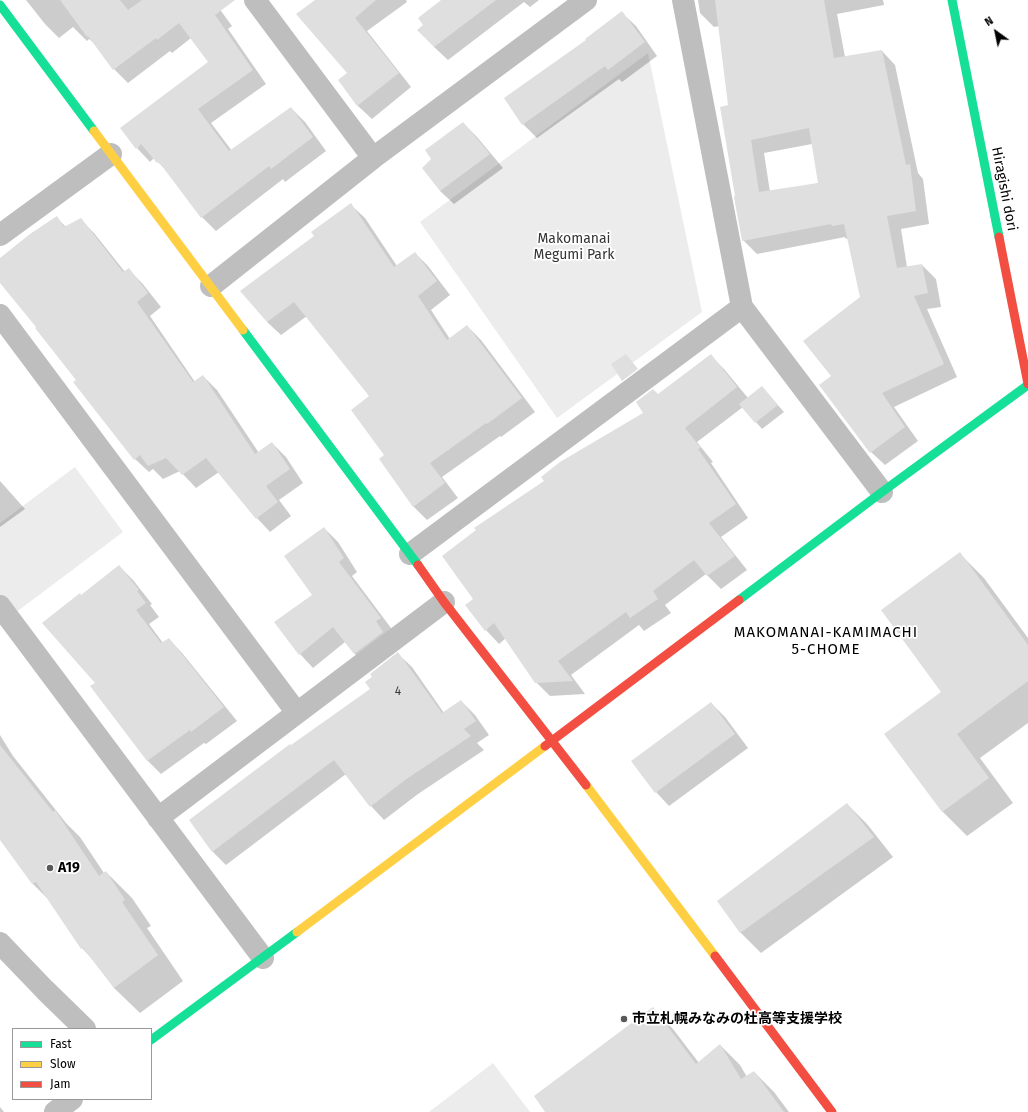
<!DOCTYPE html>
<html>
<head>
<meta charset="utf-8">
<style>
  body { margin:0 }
  #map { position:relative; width:1028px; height:1112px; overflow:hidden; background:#fff; font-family:"Fira Sans",sans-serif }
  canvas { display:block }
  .legend { position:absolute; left:12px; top:1028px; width:140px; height:72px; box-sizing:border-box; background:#fff; border:1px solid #999; margin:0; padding:5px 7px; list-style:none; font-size:12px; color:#000 }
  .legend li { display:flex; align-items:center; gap:8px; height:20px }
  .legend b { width:20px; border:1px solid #999 }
  .north { position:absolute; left:976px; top:12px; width:40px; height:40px; -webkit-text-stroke:3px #fff; paint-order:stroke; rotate:327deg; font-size:11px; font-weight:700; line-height:16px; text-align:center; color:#000 }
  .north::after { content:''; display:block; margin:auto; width:14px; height:18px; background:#000; clip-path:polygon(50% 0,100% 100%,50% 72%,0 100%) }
</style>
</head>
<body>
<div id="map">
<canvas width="1028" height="1112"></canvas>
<ul class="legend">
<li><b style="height:5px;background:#16e098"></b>Fast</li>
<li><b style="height:5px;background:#ffcf43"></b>Slow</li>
<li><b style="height:5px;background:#f24e42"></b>Jam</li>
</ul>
<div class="north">N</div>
</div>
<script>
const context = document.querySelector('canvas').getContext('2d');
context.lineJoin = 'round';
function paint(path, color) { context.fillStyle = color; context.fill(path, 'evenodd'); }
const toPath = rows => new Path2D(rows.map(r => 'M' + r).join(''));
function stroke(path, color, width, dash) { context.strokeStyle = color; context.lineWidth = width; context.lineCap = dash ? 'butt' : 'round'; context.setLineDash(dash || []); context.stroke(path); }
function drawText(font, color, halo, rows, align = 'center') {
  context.font = font + ' "Fira Sans","Noto Sans JP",sans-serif'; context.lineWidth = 3.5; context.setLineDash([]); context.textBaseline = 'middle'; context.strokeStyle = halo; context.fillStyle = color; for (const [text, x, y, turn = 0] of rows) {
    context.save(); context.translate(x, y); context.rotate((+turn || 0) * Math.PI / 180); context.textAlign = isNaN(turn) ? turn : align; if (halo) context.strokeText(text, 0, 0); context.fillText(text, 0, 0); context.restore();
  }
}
paint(toPath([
  [648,53,702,312,557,418,420,222],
  [75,467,123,532,11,616,0,601,0,523],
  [493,1063,530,1112,429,1112]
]), '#ececec');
paint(toPath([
  [26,0,213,0,232,26,228,29,266,84,211,123,232,151,291,108,305,122,326,151,285,182,283,179,216,231,202,217,171,175,154,158,150,162,137,148,210,62,191,38,172,53,170,51,128,83,114,69,96,45,89,39,87,41,73,27,59,38,45,24],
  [316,0,406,0,407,2,367,31,411,87,372,119,358,106,339,80,348,73],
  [443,0,539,0,530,7,524,2,448,60,434,47,424,25],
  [698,0,883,0,884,5,837,14,845,57,882,51,895,65,918,173,923,179,929,224,901,229,907,267,922,265,936,279,941,307,927,309,957,377,894,407,918,441,885,465,871,452,833,376,861,298,848,238,846,239,845,237,757,254,743,240,736,197,729,106,720,26,714,27,700,13],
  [812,144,820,183,770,192,764,153],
  [622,13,636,26,657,56,622,82,619,79,537,138,523,124,505,98,587,40],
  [463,123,477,137,503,168,454,204,440,191,433,160],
  [351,205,365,218,397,266,415,253,428,266,450,295,431,310,450,339,467,326,481,340,535,412,501,437,500,436,442,477,458,498,427,520,414,507,380,459,385,456,370,396,307,316,281,335,267,322,315,236],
  [56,217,66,227,80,219,94,233,125,272,129,270,142,283,161,307,150,316,195,382,203,376,217,390,259,453,272,443,286,457,303,483,279,500,291,516,270,532,257,518,219,472,196,488,180,471,163,479,153,469,149,472,135,459,38,327,0,282,0,259],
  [711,356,724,369,748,398,768,394,784,412,762,429,743,407,697,442,713,462,711,463,748,518,721,537,747,570,721,589,706,574,665,605,671,613,644,631,639,625,571,675,585,694,550,696,536,682,506,638,499,644,486,630,474,599,644,413,659,395],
  [0,481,25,509,0,527],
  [324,528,338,542,357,572,352,576,394,632,368,667,355,654,345,642,313,668,300,654,313,595],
  [960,554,984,578,1028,638,1028,723,980,758,1013,803,967,836,943,812,886,734,942,692],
  [119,566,133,580,152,604,150,605,159,617,149,624,163,643,169,639,182,653,237,721,206,744,204,743,161,774,147,760,97,684,81,596],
  [398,654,412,667,444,713,461,701,475,715,489,735,477,743,484,750,418,794,384,820,371,806,346,774,226,865,213,852,190,820,371,689],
  [711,703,725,717,748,748,669,806,656,792],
  [0,735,13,756,66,823,80,837,104,873,106,872,132,898,151,926,147,928,183,981,140,1013,114,988,95,962,82,948,49,900,33,884,0,839],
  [847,804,867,824,893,857,761,953,741,933,718,901],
  [653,1009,673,1029,699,1063,720,1045,740,1065,747,1077,754,1072,774,1092,789,1112,547,1112],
  [0,1107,4,1112,0,1112]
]), '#0003');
paint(toPath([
  [60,0,120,0,128,10,142,0,235,0,215,15,253,70,198,109,229,151,291,107,313,137,271,169,269,166,201,218,159,162,157,163,141,144,136,149,120,128,208,62,179,23,157,40,156,38,113,70,88,36,87,37],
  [315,0,376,0,355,18,399,73,357,106,338,80,347,73,296,14],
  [441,0,496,0,434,47,417,30,423,25,418,18],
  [715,0,824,0,834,58,882,50,906,165,910,164,916,211,887,216,897,268,922,264,928,293,914,296,944,364,882,393,905,427,870,453,819,385,831,376,803,341,860,297,844,224,832,226,831,224,742,241,734,197,735,196,720,107,728,105],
  [809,128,818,183,759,192,751,140],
  [622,11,645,42,608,70,605,66,522,125,504,98,586,40,585,39],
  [463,122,490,154,440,191,422,168,431,159,425,150],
  [351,203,394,267,415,252,437,281,418,296,447,340,467,325,522,398,487,424,486,423,430,463,445,483,413,507,379,459,384,455,351,410,369,396,294,302,267,322,240,291,314,236,311,232],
  [57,216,64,227,81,218,123,272,129,268,148,293,137,302,193,382,203,375,255,454,272,442,290,469,266,486,278,502,256,519,206,458,182,475,166,458,148,466,140,455,134,460,73,382,76,380,35,328,36,327,0,283,0,258,30,234],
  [626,354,638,369,622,381,611,364],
  [711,354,737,387,685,428,701,448,698,449,736,504,709,523,735,556,707,576,694,560,653,591,658,599,630,618,626,612,558,661,573,681,535,683,494,623,485,631,465,605,473,599,442,556,476,530,474,528,544,481,541,477,560,462,643,413,636,402,653,389,658,394],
  [762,386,778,405,755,423,739,404],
  [324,527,344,558,339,562,381,618,376,621,383,632,354,654,333,627,299,655,274,622,312,595,284,556],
  [960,552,1028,645,1028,681,957,734,989,778,942,812,884,734,941,692,881,610],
  [119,565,139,590,137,591,146,603,136,610,161,643,169,638,224,707,191,732,190,730,147,761,90,686,95,683,42,623,80,593,81,595],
  [398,652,442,713,461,700,476,721,464,729,471,736,405,780,370,807,334,760,212,852,189,820,290,744,291,745,370,689,365,682,372,677,370,674],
  [711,702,735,734,655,793,631,761],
  [0,745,53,812,55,810,99,876,106,871,125,900,122,902,158,955,114,988,83,948,81,949,36,882,32,884,0,840],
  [847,803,874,837,740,933,717,901],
  [653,1007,696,1064,720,1044,741,1079,754,1071,784,1112,545,1112,534,1096]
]), '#dfdfdf');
stroke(toPath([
  [255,0,373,158],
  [683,0,742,307,882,492],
  [0,235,111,154],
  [211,286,373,158,586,0],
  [0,315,297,713],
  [410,554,742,307],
  [0,606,263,958],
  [158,818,444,602],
  [0,943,45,990,85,1029],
  [55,1112,72,1099]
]), '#bebebe', 22);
stroke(toPath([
  [952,0,999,237],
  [0,5,94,131],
  [243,330,418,565],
  [739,600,882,492,1028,385],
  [151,1040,297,932]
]), '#16e098', 9);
stroke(toPath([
  [94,131,243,330],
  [586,785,715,956],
  [297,932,545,746]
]), '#ffcf43', 9);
stroke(toPath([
  [999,237,1028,384],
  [418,565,444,602,586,785],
  [545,746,739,600],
  [715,956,832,1112]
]), '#f24e42', 9);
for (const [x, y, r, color] of [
  [50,868,4,"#595959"],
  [624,1019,4,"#595959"]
]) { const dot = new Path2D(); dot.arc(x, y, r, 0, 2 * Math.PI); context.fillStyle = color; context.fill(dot); stroke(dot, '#fff', 1.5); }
drawText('12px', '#383838', null, [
  ["4",398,692]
]);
drawText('14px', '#000', '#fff', [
  ["Hiragishi dori",1004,189,79]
]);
drawText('14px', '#333', '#fff', [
  ["Makomanai",574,239],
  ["Megumi Park",574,255]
]);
drawText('bold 14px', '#000', '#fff', [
  ["A19",58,868],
  ["市立札幌みなみの杜高等支援学校",632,1019]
], 'left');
context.letterSpacing = '1px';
drawText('15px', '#000', '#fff', [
  ["MAKOMANAI-KAMIMACHI",826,633],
  ["5-CHOME",826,650]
]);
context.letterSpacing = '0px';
</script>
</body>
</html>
